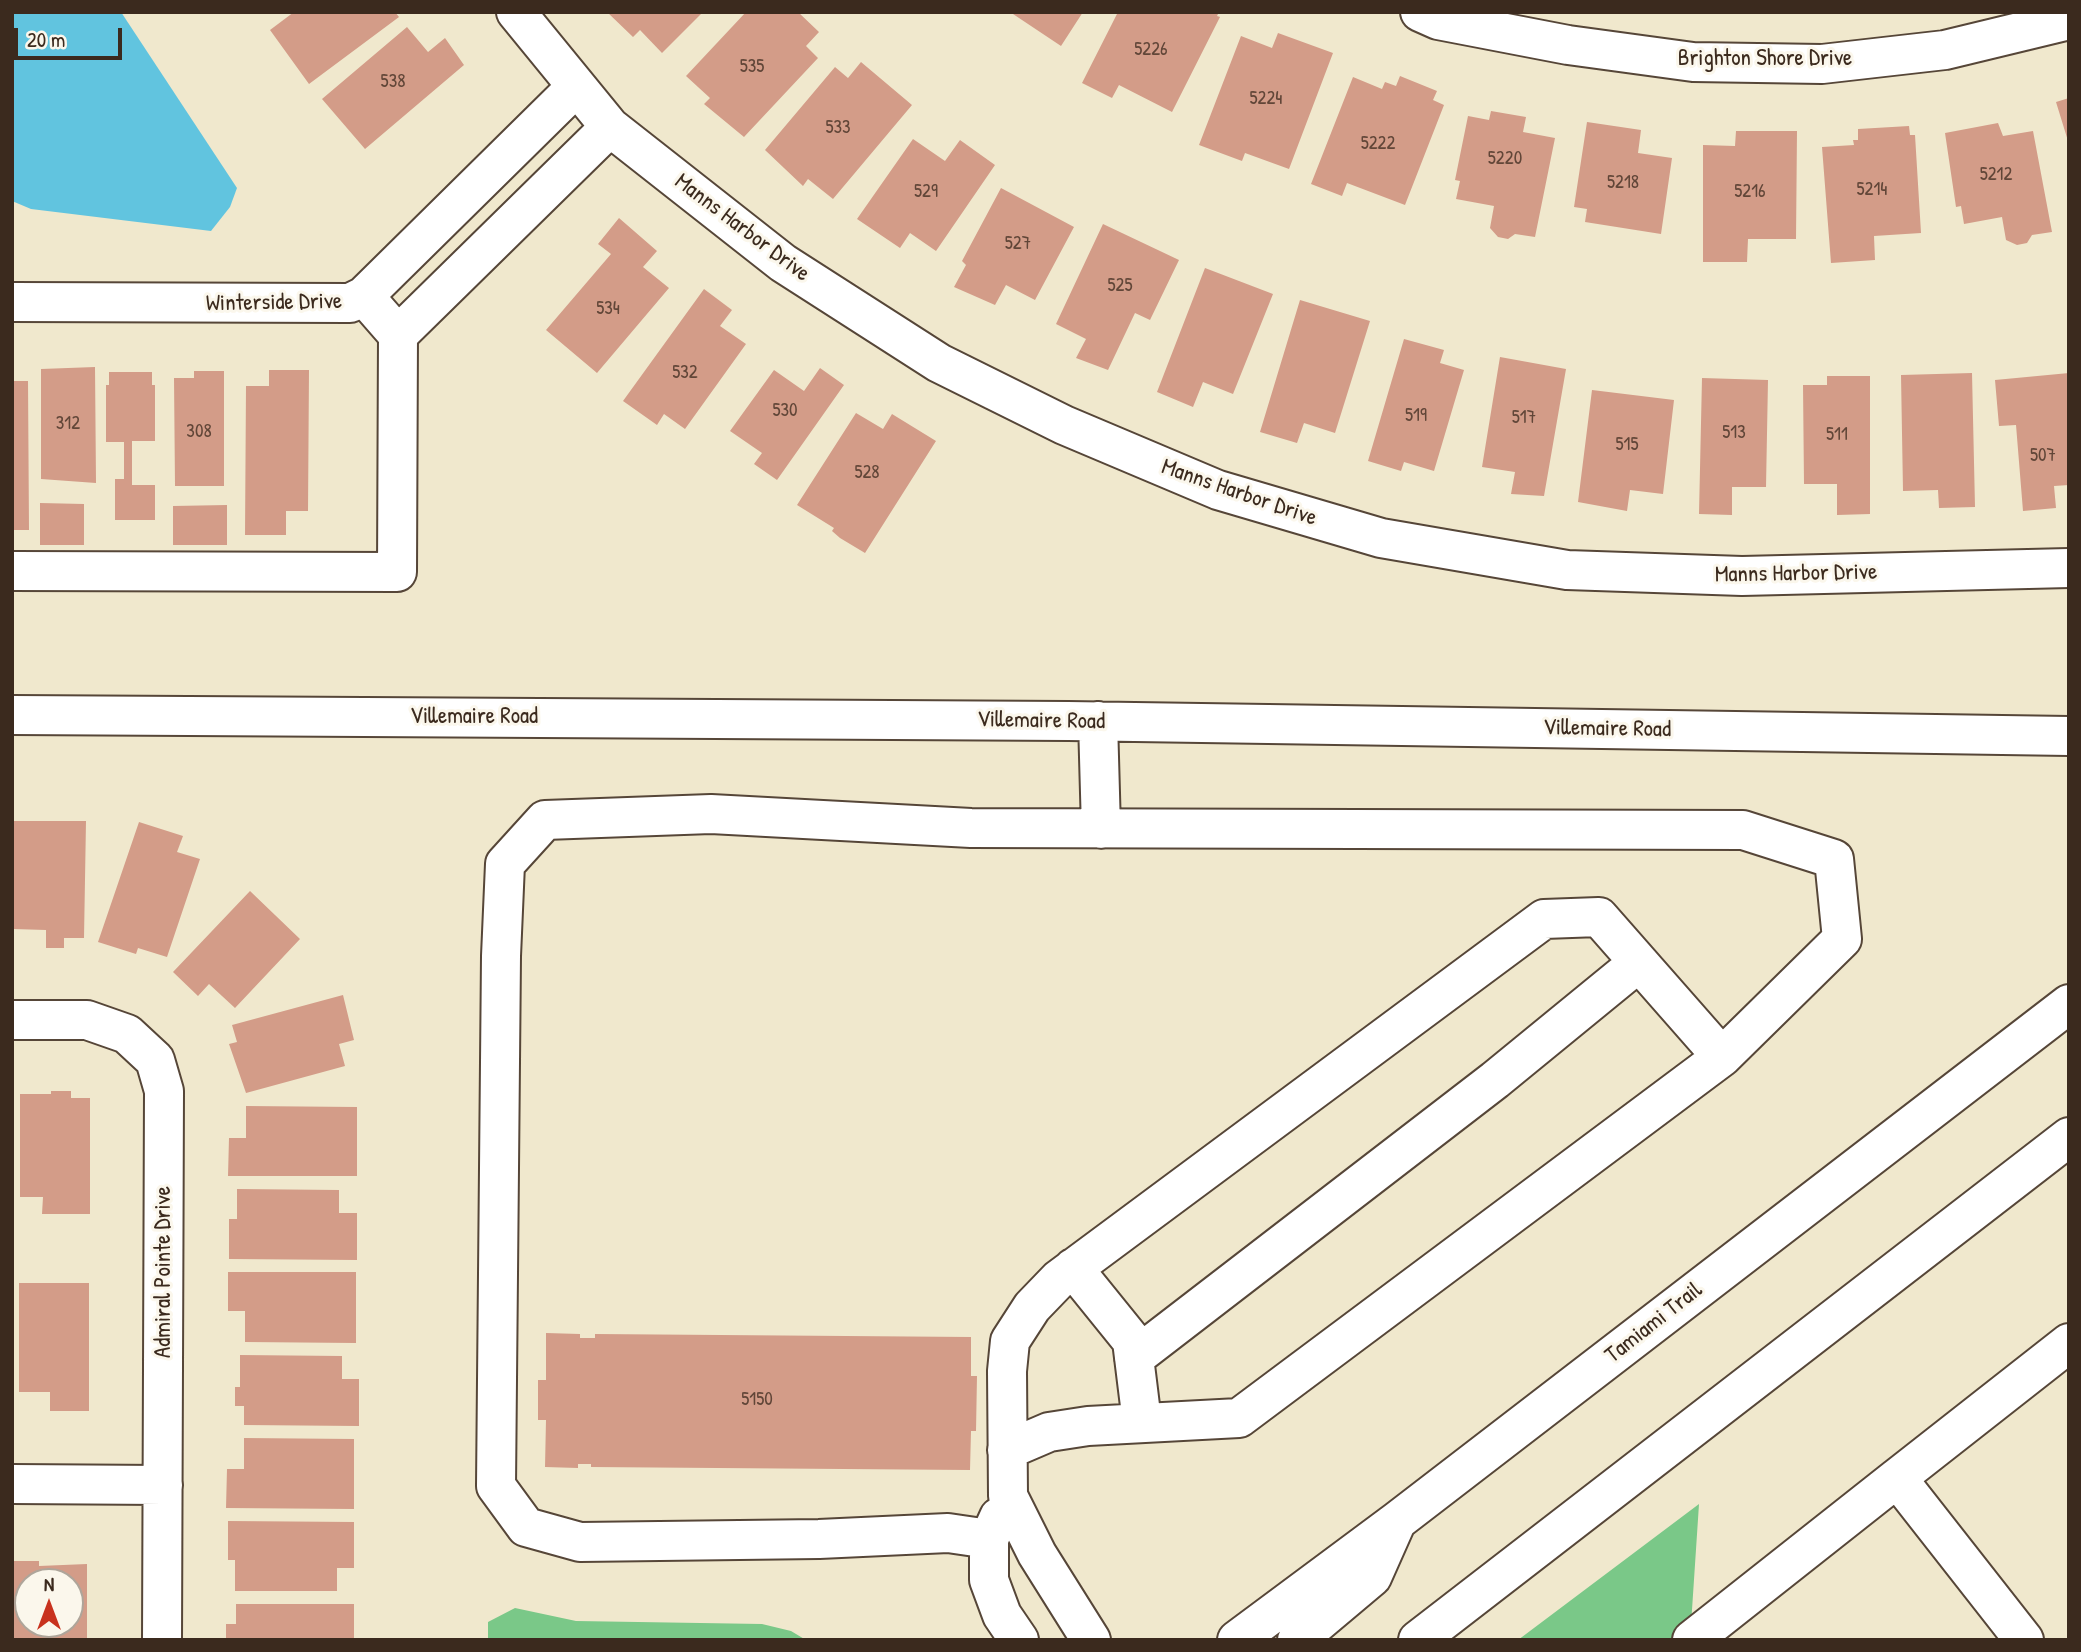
<!DOCTYPE html>
<html>
<head>
<meta charset="utf-8">
<style>
  body { margin:0 }
  #map { position:relative; width:2081px; height:1652px; overflow:hidden; background:#f0e8cd; font-family:"Patrick Hand",sans-serif }
  canvas { display:block }
  .frame { position:absolute; inset:0; border:14px solid #3b2a1e; pointer-events:none }
  .north { position:absolute; left:14px; top:1568px; width:70px; height:70px; box-sizing:border-box; background:#fbf7ec; border:2px solid #aea59a; border-radius:50%; rotate:0deg; font-size:19px; font-weight:700; line-height:28px; text-align:center; color:#3b2a1e }
  .north::after { content:''; display:block; margin:auto; width:24px; height:32px; background:#c8321e; clip-path:polygon(50% 0,100% 100%,50% 72%,0 100%) }
  .scale { position:absolute; left:14px; top:28px; width:108px; height:32px; box-sizing:border-box; border:4px solid #3b2a1e; border-top:0; padding-left:9px; font-size:21px; line-height:24px; white-space:nowrap; color:#3b2a1e; -webkit-text-stroke:5px #fbf7ec; paint-order:stroke }
</style>
</head>
<body>
<div id="map">
<canvas width="2081" height="1652"></canvas>
<div class="frame"></div>
<div class="north">N</div>
<div class="scale">20 m</div>
</div>
<script>
const context = document.querySelector('canvas').getContext('2d');
context.lineJoin = 'round';
function paint(path, color) { context.fillStyle = color; context.fill(path, 'evenodd'); }
const toPath = rows => new Path2D(rows.map(r => 'M' + r).join(''));
function stroke(path, color, width, dash) { context.strokeStyle = color; context.lineWidth = width; context.lineCap = dash ? 'butt' : 'round'; context.setLineDash(dash || []); context.stroke(path); }
function drawText(font, color, halo, rows, align = 'center') {
  context.font = font + ' "Patrick Hand",sans-serif'; context.lineWidth = 6; context.setLineDash([]); context.textBaseline = 'middle'; context.strokeStyle = halo; context.fillStyle = color; for (const [text, x, y, turn = 0] of rows) {
    context.save(); context.translate(x, y); context.rotate((+turn || 0) * Math.PI / 180); context.textAlign = isNaN(turn) ? turn : align; if (halo) context.strokeText(text, 0, 0); context.fillText(text, 0, 0); context.restore();
  }
}
paint(toPath([
  [1699,1504,1690,1640,1518,1640],
  [515,1608,576,1621,762,1624,791,1631,806,1640,488,1640,488,1622]
]), '#7ac888');
paint(toPath([
  [12,12,121,12,237,188,230,207,211,231,31,209,12,201]
]), '#61c4df');
paint(toPath([
  [294,12,395,12,399,17,309,84,270,30],
  [607,12,703,12,662,53,640,30,633,37],
  [746,12,798,12,819,32,806,46,818,58,744,137,704,104,710,98,686,76],
  [1010,12,1083,12,1061,46],
  [1118,12,1219,12,1217,16,1220,17,1172,112,1119,85,1112,98,1082,83],
  [407,27,428,52,445,38,464,65,365,149,322,99],
  [1278,33,1333,53,1289,169,1245,153,1242,161,1199,145,1241,36,1272,48],
  [861,62,912,105,833,199,808,179,803,186,765,150,835,67,848,78],
  [1400,76,1437,91,1433,100,1444,105,1405,205,1347,183,1342,196,1311,184,1353,77,1382,89,1385,82,1396,86],
  [2069,98,2069,141,2068,141,2056,102],
  [1491,111,1526,117,1523,132,1555,138,1535,237,1515,234,1508,239,1498,237,1490,228,1494,206,1456,199,1460,181,1455,180,1468,116,1489,120],
  [1587,122,1641,130,1638,153,1672,158,1661,234,1585,222,1587,209,1574,207],
  [1998,123,2003,136,2033,131,2052,232,2032,235,2027,243,2017,245,2006,240,2002,217,1964,224,1961,206,1956,207,1945,133],
  [1909,126,1910,135,1915,135,1921,233,1874,236,1875,260,1831,263,1822,147,1854,145,1853,140,1858,140,1858,129],
  [1736,131,1797,131,1796,239,1748,239,1747,262,1703,262,1703,145,1735,146],
  [913,139,945,161,960,140,995,165,936,251,910,233,900,248,857,219],
  [1001,188,1074,227,1035,300,1006,285,995,305,954,287,966,265,962,261],
  [619,218,657,251,643,267,669,288,597,373,546,330,611,254,598,244],
  [1103,224,1179,260,1150,320,1135,313,1108,370,1076,358,1086,339,1056,324],
  [1205,268,1273,294,1233,394,1203,382,1193,407,1157,392],
  [704,289,732,310,720,326,746,344,685,429,664,414,657,425,623,401],
  [1300,300,1370,321,1335,433,1304,423,1297,443,1260,432],
  [1404,339,1444,350,1440,363,1464,370,1434,471,1404,462,1401,471,1368,461],
  [1500,357,1566,369,1544,496,1511,494,1515,472,1482,467],
  [95,367,96,483,41,479,41,369],
  [820,368,844,385,777,480,754,464,762,453,730,431,774,370,804,391],
  [269,370,309,370,308,511,286,511,286,535,245,535,246,386,269,386],
  [194,371,224,371,224,486,175,486,174,378,194,378],
  [109,372,152,372,152,385,155,385,155,441,132,441,132,485,155,485,155,520,115,520,115,479,124,479,124,442,106,442,106,385,109,385],
  [1972,373,1975,507,1939,508,1938,490,1903,491,1901,375],
  [2069,373,2069,485,2054,486,2056,508,2023,511,2016,425,1999,426,1995,380],
  [1827,376,1870,376,1870,514,1837,515,1837,484,1804,484,1803,385,1827,385],
  [1702,378,1768,380,1766,487,1732,487,1732,515,1699,514],
  [12,381,28,381,29,530,12,530],
  [1592,390,1674,400,1663,494,1630,490,1627,511,1578,502],
  [856,413,883,429,892,414,936,441,865,553,840,538,832,531,834,528,797,505],
  [40,503,84,504,84,545,40,545],
  [227,505,227,545,173,545,173,506],
  [14,821,86,821,84,938,64,938,64,948,46,948,46,930,13,929],
  [139,822,183,836,177,852,200,859,167,957,138,948,136,954,98,942],
  [250,891,300,939,235,1008,209,984,198,996,173,972],
  [343,995,354,1040,339,1044,345,1066,246,1093,229,1044,237,1042,232,1025],
  [51,1091,71,1091,71,1098,90,1098,90,1214,42,1214,43,1197,20,1197,20,1094,51,1094],
  [246,1106,357,1107,357,1176,228,1176,229,1138,246,1138],
  [237,1189,339,1190,339,1213,357,1213,357,1260,229,1259,229,1219,237,1219],
  [228,1272,356,1272,356,1343,245,1342,245,1311,228,1311],
  [19,1283,89,1283,89,1411,50,1411,50,1392,19,1392],
  [546,1333,580,1334,580,1338,595,1338,595,1334,971,1337,971,1376,977,1376,976,1431,971,1431,970,1470,591,1467,591,1464,578,1464,578,1468,545,1467,546,1420,538,1420,538,1380,546,1380],
  [240,1355,342,1356,342,1379,359,1379,359,1426,244,1425,244,1406,235,1406,235,1387,240,1387],
  [244,1438,354,1439,354,1509,226,1508,227,1469,244,1469],
  [228,1521,354,1522,354,1568,337,1568,337,1591,235,1591,235,1560,228,1560],
  [12,1561,39,1561,39,1566,87,1564,87,1640,12,1640],
  [28,1582,70,1582,70,1624,28,1624],
  [236,1604,354,1604,354,1640,226,1640,226,1624,236,1624]
]), '#d39c88');
const minor = toPath([
  [516,12,610,127,783,263,939,363,1064,425,1218,490,1381,538,1567,570,1742,576,2069,568],
  [1420,12,1438,20,1568,45,1693,62,1822,64,1945,50,2069,20],
  [12,302,350,303,364,296,575,88],
  [398,335,610,127],
  [12,571,397,572,398,335,364,296],
  [12,715,1068,721,2069,736],
  [1098,721,1101,829],
  [12,1020,87,1020,127,1034,155,1060,164,1091,162,1640],
  [1073,1268,1132,1341,1142,1422],
  [1134,1358,1495,1080,1638,963],
  [1007,1450,1049,1432,1088,1426,1239,1418,1722,1057],
  [1897,1478,2069,1343],
  [12,1484,163,1485],
  [999,1517,989,1539,989,1580,1002,1615,1019,1640],
  [989,1539,948,1533,819,1539,580,1542,526,1527,496,1486,501,956,505,864,545,820,711,814,971,828,1743,830,1834,859,1842,939,1722,1057,1599,917,1544,919,1059,1279,1032,1307,1010,1341,1007,1371,1008,1496,1037,1554,1091,1640],
  [1692,1640,1897,1478,2024,1640]
]);
const major = toPath([
  [1237,1640,1397,1521,2069,1004],
  [1297,1640,1372,1577,1396,1523],
  [1418,1640,2069,1137]
]);
stroke(minor, '#564638', 42);
stroke(major, '#564638', 42);
stroke(minor, '#fff', 38);
stroke(major, '#fff', 38);
drawText('19px', '#614638', null, [
  ["5226",1151,50],
  ["535",752,67],
  ["538",393,82],
  ["5224",1266,99],
  ["533",838,128],
  ["5222",1378,144],
  ["5220",1505,159],
  ["5212",1996,175],
  ["5218",1623,183],
  ["5214",1872,190],
  ["529",926,192],
  ["5216",1750,192],
  ["527",1018,244],
  ["525",1120,286],
  ["534",608,309],
  ["532",685,373],
  ["530",785,411],
  ["519",1416,416],
  ["517",1524,418],
  ["312",68,424],
  ["308",199,432],
  ["513",1734,433],
  ["511",1837,435],
  ["515",1627,445],
  ["507",2043,456],
  ["528",867,473],
  ["5150",757,1400]
]);
drawText('23px', '#3b2a1e', '#fbf7ec', [
  ["Brighton Shore Drive",1765,59],
  ["Manns Harbor Drive",742,228,37],
  ["Winterside Drive",274,303,-1],
  ["Manns Harbor Drive",1239,493,19],
  ["Manns Harbor Drive",1796,574,-1],
  ["Villemaire Road",474,717],
  ["Villemaire Road",1041,721,1],
  ["Villemaire Road",1607,729,1],
  ["Admiral Pointe Drive",164,1272,-90],
  ["Tamiami Trail",1654,1323,-38]
]);
</script>
</body>
</html>
